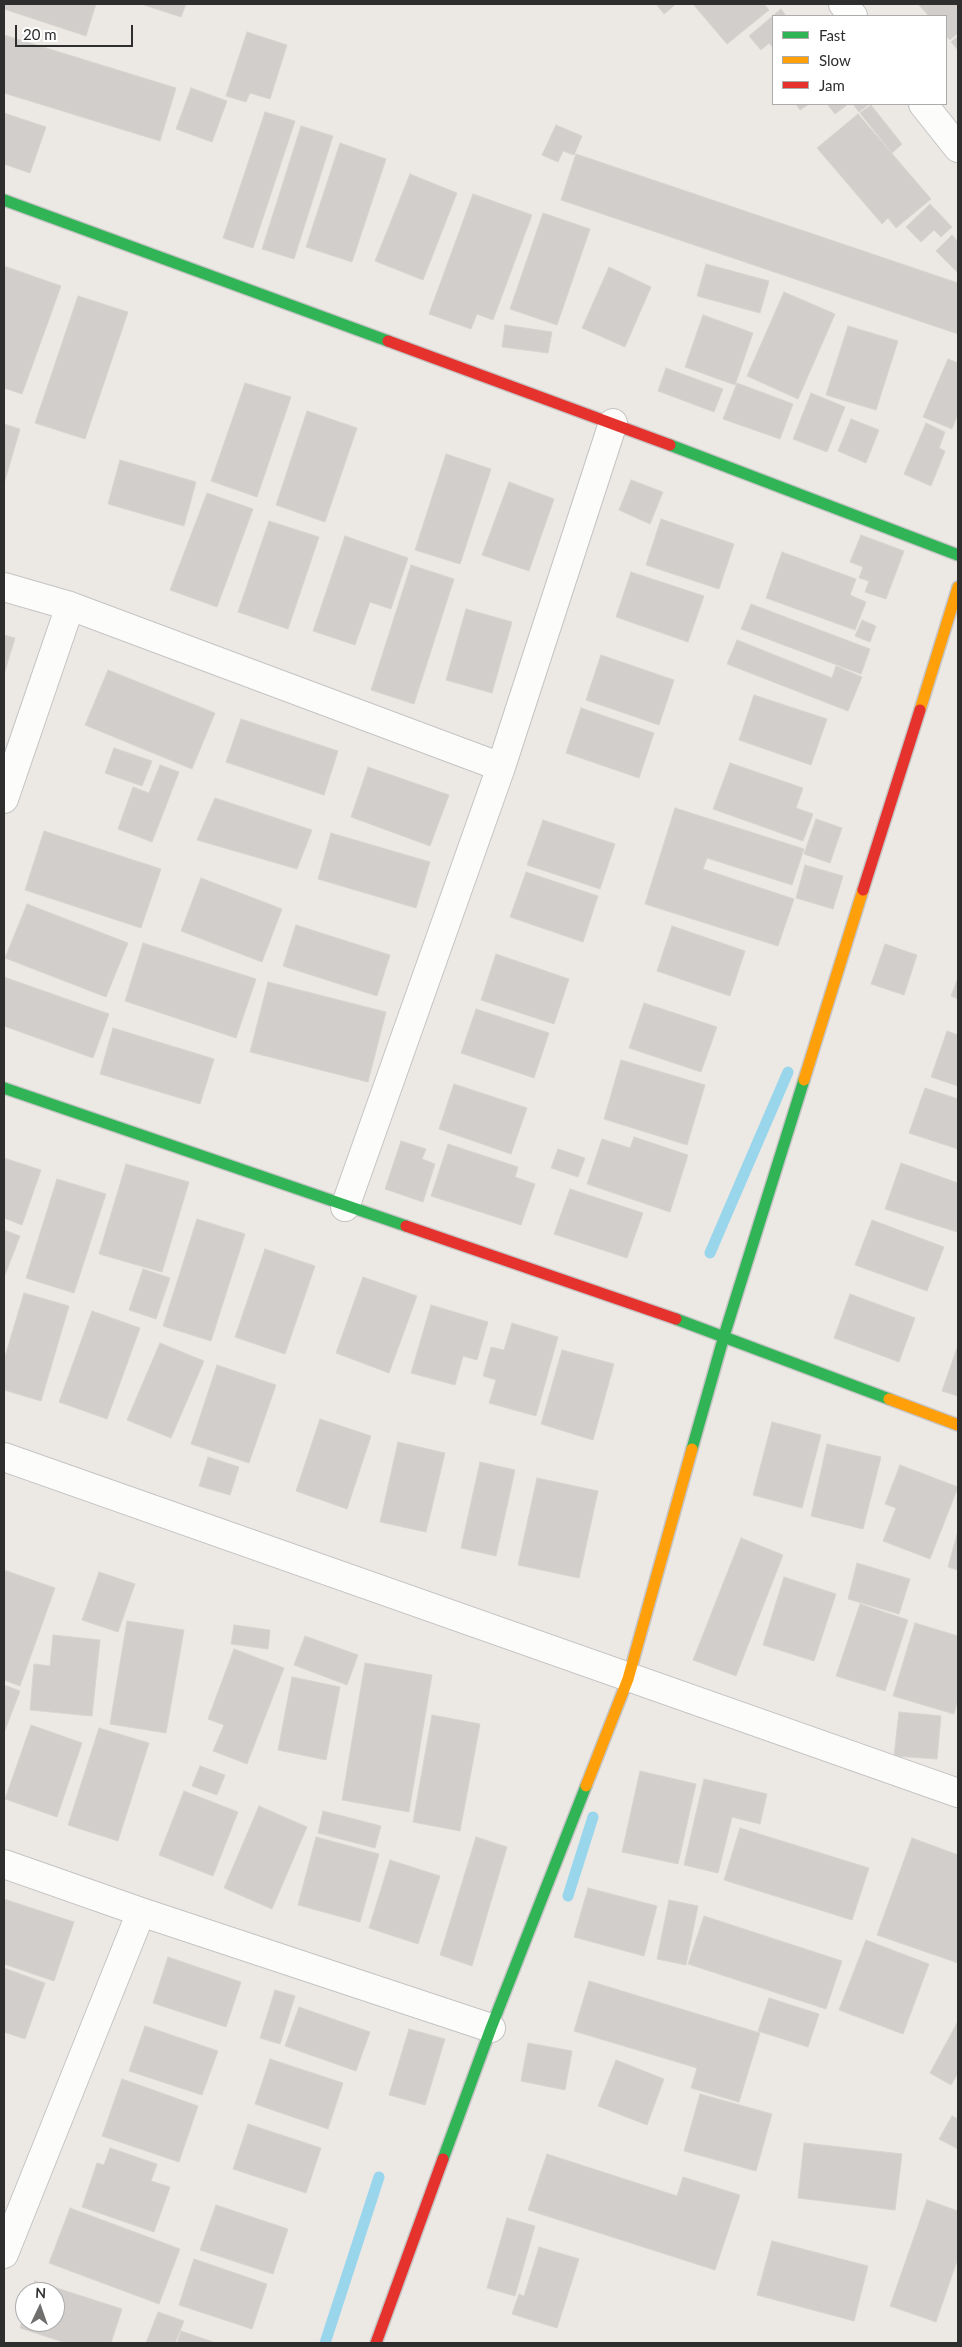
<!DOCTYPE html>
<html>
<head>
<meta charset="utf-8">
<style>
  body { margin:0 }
  #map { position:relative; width:962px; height:2347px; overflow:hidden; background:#ece8e4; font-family:Lato,sans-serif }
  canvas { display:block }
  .frame { position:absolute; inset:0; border:5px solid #2e2e2e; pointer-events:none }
  .legend { position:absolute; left:772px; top:15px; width:175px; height:90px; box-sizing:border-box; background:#fff; border:1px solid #ababab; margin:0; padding:6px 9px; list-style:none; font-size:15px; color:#2e2e2e }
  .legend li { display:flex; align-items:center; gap:10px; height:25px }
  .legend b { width:25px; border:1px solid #ababab }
  .north { position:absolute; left:15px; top:2282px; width:50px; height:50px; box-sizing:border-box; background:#fff; border:1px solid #ababab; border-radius:50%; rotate:3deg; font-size:14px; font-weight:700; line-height:20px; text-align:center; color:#2e2e2e }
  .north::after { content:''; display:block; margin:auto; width:18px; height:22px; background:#706f6e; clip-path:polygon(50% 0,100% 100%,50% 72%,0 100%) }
  .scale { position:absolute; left:15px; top:25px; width:118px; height:22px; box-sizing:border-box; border:2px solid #2e2e2e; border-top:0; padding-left:6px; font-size:15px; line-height:18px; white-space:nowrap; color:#2e2e2e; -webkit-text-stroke:4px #fff; paint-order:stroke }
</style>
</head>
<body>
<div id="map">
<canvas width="962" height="2347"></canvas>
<div class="frame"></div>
<ul class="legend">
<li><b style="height:6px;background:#30b455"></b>Fast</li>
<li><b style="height:6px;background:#ff9f0a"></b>Slow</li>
<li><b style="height:6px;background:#e5322d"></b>Jam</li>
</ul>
<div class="north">N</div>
<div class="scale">20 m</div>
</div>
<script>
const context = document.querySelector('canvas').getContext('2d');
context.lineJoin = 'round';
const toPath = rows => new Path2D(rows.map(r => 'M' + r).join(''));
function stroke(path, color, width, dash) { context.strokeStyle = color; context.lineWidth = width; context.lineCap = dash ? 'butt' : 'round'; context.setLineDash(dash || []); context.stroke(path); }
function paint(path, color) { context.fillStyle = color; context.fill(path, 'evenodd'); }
stroke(toPath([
  [710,1253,788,1072],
  [568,1896,593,1817],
  [325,2343,379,2177]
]), '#99d6ec', 11);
const building = toPath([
  [4,4,96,4,86,36,4,9,4,4],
  [141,4,186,4,181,17,141,4],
  [656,4,676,4,664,14,656,4],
  [693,4,764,4,769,10,727,44,693,4],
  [918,4,958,4,958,33,950,40,946,36,946,16,929,16,918,4],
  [781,9,786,16,773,16,773,48,769,43,761,50,749,36,781,9],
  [247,32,287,45,270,99,250,93,246,102,226,96,247,32],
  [4,35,176,88,160,141,4,93,4,35],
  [958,36,958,50,951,42,958,36],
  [191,88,227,101,212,142,176,129,191,88],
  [796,104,809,104,800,110,796,104],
  [827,104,846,104,847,105,835,114,827,104],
  [853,104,869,104,859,112,853,104],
  [871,105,902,144,892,153,860,113,871,105],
  [265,112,295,121,253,248,223,238,265,112],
  [4,113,46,127,30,173,4,164,4,113],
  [858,114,931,199,896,228,888,218,882,224,817,148,858,114],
  [556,125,582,136,574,155,563,151,558,162,542,155,556,125],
  [301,126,333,136,294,259,262,249,301,126],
  [340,143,386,159,352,262,306,247,340,143],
  [576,154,958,283,958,334,561,200,576,154],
  [410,174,457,193,423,280,375,261,410,174],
  [473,194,532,215,493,320,477,314,471,329,429,314,473,194],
  [930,204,952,227,941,237,934,230,921,242,906,227,930,204],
  [543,213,590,229,557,325,510,309,543,213],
  [952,235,958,242,958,273,936,251,952,235],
  [706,264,769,281,760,313,697,296,706,264],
  [4,266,61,286,22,394,4,388,4,266],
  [609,267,651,287,625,347,582,328,609,267],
  [784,292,835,314,798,399,747,376,784,292],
  [78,296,128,312,85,439,35,423,78,296],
  [703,315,753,333,735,385,685,367,703,315],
  [505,325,552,332,548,353,502,347,505,325],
  [848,326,898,341,876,410,826,395,848,326],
  [948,359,958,363,958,414,952,429,923,417,948,359],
  [666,368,723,389,714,412,658,391,666,368],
  [245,383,291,397,257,497,211,481,245,383],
  [737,383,793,404,780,439,723,419,737,383],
  [811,393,845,407,827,452,793,439,811,393],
  [307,411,357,428,325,522,276,505,307,411],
  [851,419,879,430,866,463,838,451,851,419],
  [926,423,945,432,939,448,945,451,931,486,904,474,926,423],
  [4,424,20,429,4,484,4,424],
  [446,454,491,469,460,564,415,550,446,454],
  [120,460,196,482,184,526,108,504,120,460],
  [631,480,663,492,650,524,619,510,631,480],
  [509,482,554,499,529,571,482,555,509,482],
  [207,493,253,509,217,607,170,590,207,493],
  [661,519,734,544,719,589,646,565,661,519],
  [269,521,319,537,288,629,238,612,269,521],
  [861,535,904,551,886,599,865,592,869,581,859,578,863,567,850,562,861,535],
  [345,536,408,558,391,609,370,602,355,645,313,631,345,536],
  [782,552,856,579,850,595,866,602,855,630,766,598,782,552],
  [411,565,454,579,414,704,371,690,411,565],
  [631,572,704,596,688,642,616,617,631,572],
  [751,604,870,649,861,674,741,629,751,604],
  [466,609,512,622,492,693,446,680,466,609],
  [862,620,876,626,870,642,855,636,862,620],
  [4,635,15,638,4,674,4,635],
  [737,640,832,678,836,666,862,677,848,711,727,664,737,640],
  [601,655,674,680,659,725,586,700,601,655],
  [108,670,215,713,192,769,85,725,108,670],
  [754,695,827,719,811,765,739,740,754,695],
  [581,708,654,733,639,778,566,753,581,708],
  [241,719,338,751,324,795,226,762,241,719],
  [114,748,152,761,142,786,105,773,114,748],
  [730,763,803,788,796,808,813,814,803,841,713,809,730,763],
  [160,765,179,772,152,842,118,829,133,787,149,793,160,765],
  [368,767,449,795,430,846,351,817,368,767],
  [215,798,312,830,297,869,197,840,215,798],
  [675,808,804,849,792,885,707,858,703,869,794,899,778,946,645,904,675,808],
  [816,819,842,828,830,863,804,854,816,819],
  [543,820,615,844,600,889,527,865,543,820],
  [44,831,161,869,141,928,25,890,44,831],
  [331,833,430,862,416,908,318,879,331,833],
  [805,865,843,876,833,909,796,898,805,865],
  [526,872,598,896,583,942,510,917,526,872],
  [201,878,282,909,262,962,181,931,201,878],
  [27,904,128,943,106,997,5,958,27,904],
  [296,925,390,955,377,996,283,966,296,925],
  [672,926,745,951,730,996,657,971,672,926],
  [143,943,256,979,236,1038,125,1001,143,943],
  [885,944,917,955,904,995,871,984,885,944],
  [496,954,569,979,554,1024,481,1000,496,954],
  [4,977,109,1014,93,1058,4,1026,4,977],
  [958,978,958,999,951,996,958,978],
  [268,982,386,1012,368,1082,250,1052,268,982],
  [644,1003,717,1027,701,1072,629,1048,644,1003],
  [476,1009,549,1033,534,1078,461,1053,476,1009],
  [113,1028,214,1059,200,1104,100,1074,113,1028],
  [947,1031,958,1035,958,1086,931,1077,947,1031],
  [621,1060,705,1085,687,1145,604,1119,621,1060],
  [454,1084,527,1108,511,1154,439,1129,454,1084],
  [925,1088,958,1099,958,1149,909,1133,925,1088],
  [634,1137,688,1155,670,1212,587,1184,602,1139,630,1148,634,1137],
  [401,1141,426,1149,422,1159,435,1164,423,1202,385,1189,401,1141],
  [448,1144,518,1167,515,1177,535,1184,521,1225,431,1196,448,1144],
  [558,1149,585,1158,578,1177,551,1168,558,1149],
  [4,1158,41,1170,22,1225,4,1218,4,1158],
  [901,1163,958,1183,957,1232,885,1209,901,1163],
  [126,1164,189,1182,162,1272,99,1254,126,1164],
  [57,1179,106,1194,74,1293,26,1278,57,1179],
  [570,1189,643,1213,627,1258,554,1234,570,1189],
  [197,1219,245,1234,211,1341,163,1326,197,1219],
  [872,1220,944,1247,927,1291,855,1265,872,1220],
  [4,1230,20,1236,5,1275,4,1275,4,1230],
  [265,1249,315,1266,285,1354,235,1337,265,1249],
  [143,1269,170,1278,156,1319,129,1310,143,1269],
  [363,1277,417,1296,389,1373,336,1353,363,1277],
  [24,1293,69,1306,41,1401,4,1390,4,1360,24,1293],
  [850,1294,915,1318,899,1362,834,1338,850,1294],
  [431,1305,488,1322,477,1360,463,1356,455,1385,411,1373,431,1305],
  [92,1311,140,1328,107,1419,59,1402,92,1311],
  [512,1323,558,1337,536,1416,489,1403,496,1380,483,1376,491,1347,504,1350,512,1323],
  [160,1343,204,1361,171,1438,127,1420,160,1343],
  [958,1345,958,1396,942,1391,958,1345],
  [562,1350,614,1364,593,1440,541,1424,562,1350],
  [217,1365,276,1385,249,1463,191,1444,217,1365],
  [320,1419,371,1436,347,1509,296,1491,320,1419],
  [772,1422,821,1435,802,1508,753,1495,772,1422],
  [398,1442,445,1453,426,1532,380,1522,398,1442],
  [827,1444,881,1457,863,1529,811,1516,827,1444],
  [208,1457,239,1467,230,1495,199,1486,208,1457],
  [480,1462,515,1470,496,1556,461,1548,480,1462],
  [900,1465,958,1487,930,1559,883,1541,896,1508,885,1504,900,1465],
  [537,1478,598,1491,579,1578,518,1565,537,1478],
  [958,1531,958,1570,948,1567,958,1531],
  [741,1538,783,1555,736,1676,693,1660,741,1538],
  [857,1563,910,1579,899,1614,848,1599,857,1563],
  [4,1570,55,1588,20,1686,4,1680,4,1570],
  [99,1572,135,1584,118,1632,82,1620,99,1572],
  [784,1577,836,1594,814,1661,763,1645,784,1577],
  [860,1604,908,1620,885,1691,836,1676,860,1604],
  [127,1621,184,1630,166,1733,110,1724,127,1621],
  [915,1623,958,1636,958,1699,954,1714,893,1696,915,1623],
  [234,1625,270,1630,268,1649,231,1644,234,1625],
  [53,1635,100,1640,92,1716,30,1710,34,1664,50,1666,53,1635],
  [305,1636,358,1655,347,1685,294,1665,305,1636],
  [234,1649,284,1668,247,1764,213,1751,224,1725,208,1719,234,1649],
  [365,1663,432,1675,409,1812,342,1800,365,1663],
  [292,1677,340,1687,326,1760,278,1750,292,1677],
  [4,1685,20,1691,4,1733,4,1685],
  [899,1712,941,1716,937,1759,894,1756,899,1712],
  [432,1715,480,1724,460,1831,413,1822,432,1715],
  [31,1725,82,1743,57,1817,5,1799,31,1725],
  [99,1728,149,1743,118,1841,68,1825,99,1728],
  [200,1766,225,1775,217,1795,192,1786,200,1766],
  [640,1771,696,1784,678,1864,622,1852,640,1771],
  [704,1779,767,1794,760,1824,732,1817,718,1873,684,1865,704,1779],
  [184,1791,238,1812,213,1876,159,1855,184,1791],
  [259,1806,307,1827,272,1909,224,1888,259,1806],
  [323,1811,381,1826,375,1848,318,1833,323,1811],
  [740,1828,869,1868,852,1920,724,1880,740,1828],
  [316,1837,379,1854,360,1922,298,1905,316,1837],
  [476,1837,507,1847,472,1966,440,1955,476,1837],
  [912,1838,958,1855,958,1963,877,1935,912,1838],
  [390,1860,440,1876,418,1944,369,1928,390,1860],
  [588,1888,657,1906,644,1956,574,1937,588,1888],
  [4,1899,74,1922,54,1981,4,1964,4,1899],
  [669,1900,698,1906,686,1965,657,1959,669,1900],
  [704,1916,842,1961,826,2009,688,1964,704,1916],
  [866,1940,929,1964,903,2034,839,2010,866,1940],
  [168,1957,241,1982,226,2027,153,2003,168,1957],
  [4,1968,45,1983,25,2039,4,2032,4,1968],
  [589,1981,760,2033,739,2102,691,2088,697,2068,574,2031,589,1981],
  [275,1990,295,1996,280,2044,260,2038,275,1990],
  [769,1998,819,2014,808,2047,758,2031,769,1998],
  [299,2007,370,2032,356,2071,285,2046,299,2007],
  [957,2023,958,2073,951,2085,930,2073,957,2023],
  [145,2026,218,2051,202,2095,129,2071,145,2026],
  [409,2029,445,2039,425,2105,389,2095,409,2029],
  [528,2043,572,2051,565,2090,521,2081,528,2043],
  [270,2059,343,2083,328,2129,255,2104,270,2059],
  [616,2060,664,2079,647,2125,598,2106,616,2060],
  [122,2079,198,2106,179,2162,102,2136,122,2079],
  [700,2094,772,2114,756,2171,684,2151,700,2094],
  [952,2116,958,2119,958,2149,939,2139,952,2116],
  [248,2124,321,2148,306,2193,233,2169,248,2124],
  [804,2143,902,2154,895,2210,798,2198,804,2143],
  [110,2148,157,2164,151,2181,170,2187,154,2232,82,2207,97,2163,104,2165,110,2148],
  [547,2154,677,2196,683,2177,740,2195,715,2270,528,2210,547,2154],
  [927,2200,958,2211,958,2258,936,2322,890,2306,927,2200],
  [216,2205,288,2229,273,2274,200,2250,216,2205],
  [70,2208,180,2249,159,2304,49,2263,70,2208],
  [507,2218,535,2226,515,2296,487,2288,507,2218],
  [772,2241,868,2266,854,2321,757,2295,772,2241],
  [539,2247,579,2259,557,2328,512,2314,519,2294,524,2296,539,2247],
  [194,2259,267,2284,252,2329,179,2305,194,2259],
  [35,2281,122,2309,111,2343,66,2343,20,2328,25,2311,25,2322,55,2322,55,2292,31,2292,35,2281],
  [158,2312,184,2321,175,2343,146,2343,158,2312],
  [181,2331,216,2343,177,2343,181,2331]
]);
paint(building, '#d1cecb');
stroke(building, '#d7d4d0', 1);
const street = toPath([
  [843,4,853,16],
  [923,104,958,148],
  [4,587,70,606,501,767],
  [4,799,70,606],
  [345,1207,501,767,613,423],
  [4,1457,958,1793],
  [4,1864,141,1912,491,2028],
  [4,2254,141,1912]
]);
const fast = toPath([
  [4,200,388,341],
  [670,445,958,555],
  [4,1088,406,1226],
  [676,1319,889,1399],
  [692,1449,724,1336,804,1080],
  [443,2159,491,2028,586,1786]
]);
const slow = toPath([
  [920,710,958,587],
  [804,1080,863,890],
  [889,1399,958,1425],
  [586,1786,628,1679,692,1449]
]);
const jam = toPath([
  [388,341,670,445],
  [863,890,920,710],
  [406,1226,676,1319],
  [376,2343,443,2159]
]);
stroke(street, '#c5c4c5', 30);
stroke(fast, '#c5c4c5', 14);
stroke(slow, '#c5c4c5', 14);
stroke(jam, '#c5c4c5', 14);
stroke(street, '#fcfcfb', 28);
stroke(fast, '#30b455', 11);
stroke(slow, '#ff9f0a', 11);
stroke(jam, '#e5322d', 11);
</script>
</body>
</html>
